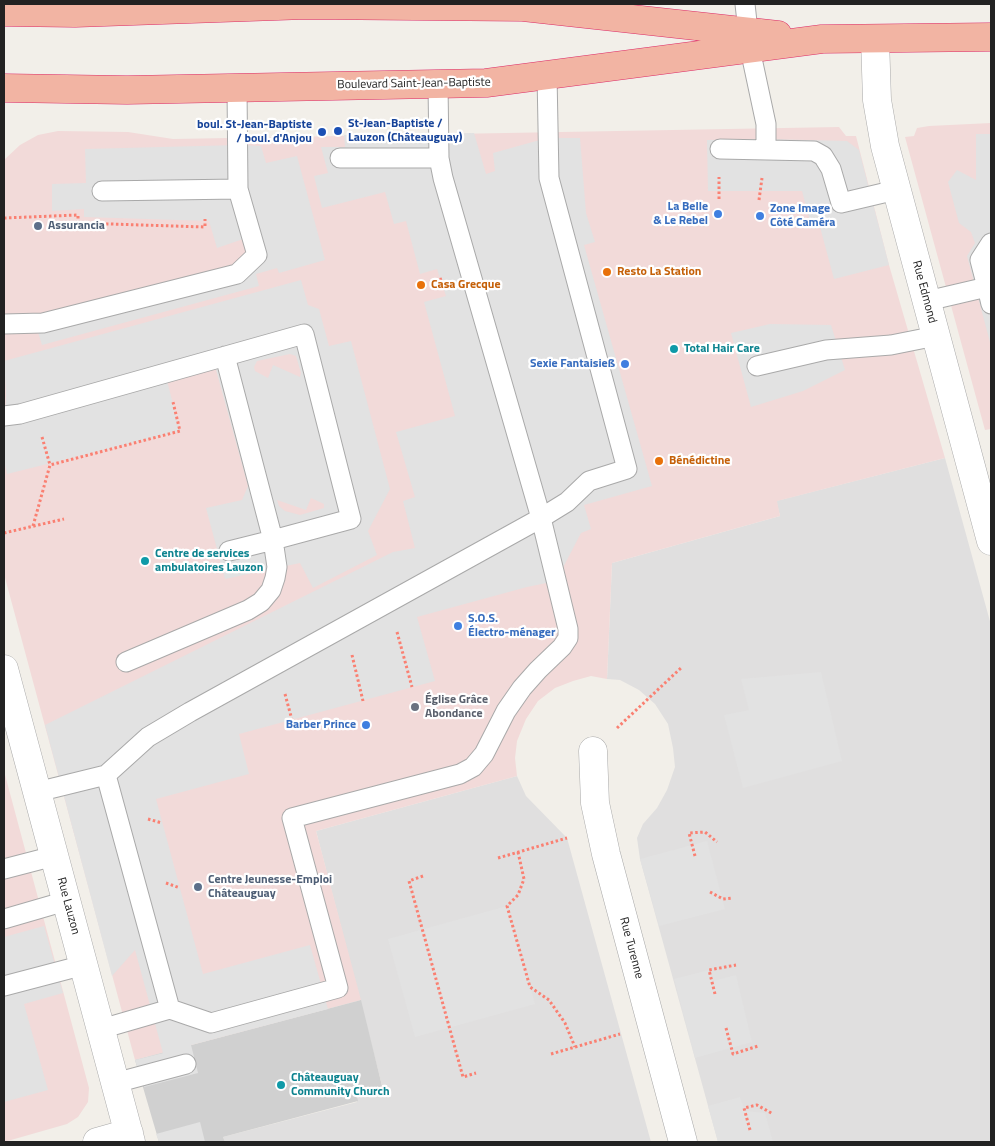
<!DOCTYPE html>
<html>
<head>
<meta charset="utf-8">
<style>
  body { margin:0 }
  #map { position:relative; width:995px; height:1146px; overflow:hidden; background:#f2efe9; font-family:"Titillium Web",sans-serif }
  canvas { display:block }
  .frame { position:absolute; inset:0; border:5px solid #222; pointer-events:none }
</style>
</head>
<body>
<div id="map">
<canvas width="995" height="1146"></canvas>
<div class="frame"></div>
</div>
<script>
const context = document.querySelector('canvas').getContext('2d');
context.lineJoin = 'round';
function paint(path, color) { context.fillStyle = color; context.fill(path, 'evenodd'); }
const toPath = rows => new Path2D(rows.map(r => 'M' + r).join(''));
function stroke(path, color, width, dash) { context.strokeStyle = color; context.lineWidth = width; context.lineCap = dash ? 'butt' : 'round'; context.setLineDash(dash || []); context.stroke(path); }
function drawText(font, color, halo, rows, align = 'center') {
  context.font = font + ' "Titillium Web",sans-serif'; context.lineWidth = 4.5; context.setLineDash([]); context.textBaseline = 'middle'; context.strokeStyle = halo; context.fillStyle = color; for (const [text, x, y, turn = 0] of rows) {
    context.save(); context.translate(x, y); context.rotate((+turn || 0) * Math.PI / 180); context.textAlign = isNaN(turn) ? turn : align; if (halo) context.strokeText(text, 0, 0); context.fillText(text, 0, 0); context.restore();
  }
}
paint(toPath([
  [945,458,991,625,991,1142,718,1142,640,859,637,838,643,824,657,808,667,790,675,767,673,748,668,724,655,704,639,690,620,680,607,679,612,563,780,516,776,501],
  [517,776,526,796,567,838,651,1142,225,1142,223,1137,357,1102,356,1097,383,1089,316,831]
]), '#e0dfdf');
paint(toPath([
  [991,123,991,429,985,430,905,137,914,136,917,128,929,126],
  [839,127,846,136,856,136,889,265,945,458,777,501,780,516,612,563,607,679,591,676,573,681,555,688,538,701,526,719,517,741,515,758,517,776,316,831,361,1000,135,1060,4,574,4,160,20,145,38,135,58,131,128,132,173,139],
  [4,771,89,1088,88,1102,78,1117,67,1124,4,1142]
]), '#f2dad9');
paint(toPath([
  [361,1000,383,1090,357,1097,358,1101,223,1137,225,1142,159,1142,135,1060]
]), '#d0d0d0');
paint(toPath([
  [474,133,486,174,495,171,493,153,547,138,580,138,586,213,595,242,584,245,652,486,584,505,591,529,581,533,556,581,527,587,417,617,435,681,239,734,249,774,156,799,203,974,310,945,328,1009,191,1045,198,1073,144,1087,135,1060,163,1053,135,950,112,976,45,725,393,552,415,548,403,501,415,497,396,432,455,416,424,302,446,296,437,269,420,274,406,221,394,224,385,192,322,208,314,176,328,173,321,147,345,147,344,135],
  [976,134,991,134,991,346,967,256,975,243,971,232,959,223,948,182,957,170,976,180],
  [765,139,847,141,859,150,889,265,834,279,820,227,812,229,802,191,708,191,707,140],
  [239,145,261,146,266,163,297,156,325,260,279,273,277,268,256,274,259,286,42,345,35,323,237,274,257,255,252,236,217,248,209,221,84,217,84,209,52,211,52,184,86,183,85,149],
  [301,280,308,305,319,309,329,346,351,341,390,489,368,531,377,555,313,588,300,563,225,579,206,508,242,500,248,486,213,359,165,373,180,431,7,474,4,461,6,393,4,361],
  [290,354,296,356,301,373,300,377,273,365,268,378,255,371,254,367,257,361],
  [311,498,324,504,324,508,300,515,285,511,279,506,277,500,306,510],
  [770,324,831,325,845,370,803,391,751,407,731,333],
  [821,672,842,761,743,788,724,715,749,710,741,679],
  [707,841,725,909,659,926,640,859],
  [507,906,535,1004,415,1037,388,939],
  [44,926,63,993,24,1004,48,1090,4,1102,4,937],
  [709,970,713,981,736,975,752,1042,695,1058,674,979],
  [740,1097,745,1111,765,1113,773,1142,718,1142,708,1106],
  [200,1122,205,1142,159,1142,156,1134]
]), '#e2e2e2');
const service = toPath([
  [745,4,750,49,766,124,766,149],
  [720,149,814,151,823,156,831,169,841,203,896,190],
  [340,158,439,158],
  [102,191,238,189,237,88],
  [987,287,991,304],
  [927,301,987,287,980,260,991,243],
  [4,324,43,323,237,274,257,255,238,189],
  [757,366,826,350,891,345,936,336],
  [4,416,20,414,304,334,351,519,273,540,225,356],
  [126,662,248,610,261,602,271,590,275,578,277,567,273,540,229,551],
  [106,775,148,737,190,712,541,518,443,178,439,158,438,84],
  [37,792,106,775,170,1009,101,1029],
  [4,869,54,856],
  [4,919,66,901],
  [4,986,84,965],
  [170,1009,211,1023,338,988,292,818,460,774,473,767,484,754,506,711,522,688,538,670,562,647,568,638,568,629,541,518,567,502,589,481,627,469,549,178,547,75],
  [115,1083,186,1064]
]);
const minor = toPath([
  [875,39,877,100,885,146,991,541],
  [4,669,131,1142],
  [593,751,595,803,606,854,683,1142],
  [97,1142,129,1133]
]);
const trunk = toPath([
  [4,12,75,13,306,5,523,7,778,35],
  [4,88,127,90,486,83,822,39,991,37]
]);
stroke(service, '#a9a9a9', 21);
stroke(minor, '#a9a9a9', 29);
stroke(trunk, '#dc2a67', 29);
stroke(toPath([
  [719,199,719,177],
  [759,200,762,178],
  [4,218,78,215,78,223,205,227,205,219],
  [430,282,442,279],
  [42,437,50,465],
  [33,526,50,465,180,431,173,402],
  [4,533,64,519],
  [397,632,412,687],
  [352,655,363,701],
  [285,694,292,720],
  [617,728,682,667],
  [148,819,162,823],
  [518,852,524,879,518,895,507,906,530,987,549,1000,565,1023,575,1047],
  [695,856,689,833,705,832,717,842],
  [498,858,567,838],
  [423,876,409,881,463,1077,476,1073],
  [166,883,180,888],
  [710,892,723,899,732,898],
  [715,994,709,970,736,965],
  [726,1028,733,1054,758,1046],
  [551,1054,620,1034],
  [750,1130,744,1108,757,1105,773,1114]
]), '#fa8072', 3, [2.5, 2.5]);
stroke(service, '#fff', 19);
stroke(minor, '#fff', 28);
stroke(trunk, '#f2b4a3', 28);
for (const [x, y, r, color] of [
  [338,131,5,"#1a4fb4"],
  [322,132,5,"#1a4fb4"],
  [718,214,5,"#3f7fe0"],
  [760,216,5,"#3f7fe0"],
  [38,226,5,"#5c6f8a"],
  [607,272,5,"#e8710a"],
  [421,285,5,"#e8710a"],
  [674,349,5,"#0f9aa8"],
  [625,364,5,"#3f7fe0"],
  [659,461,5,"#e8710a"],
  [145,561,5,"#0f9aa8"],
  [458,626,5,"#3f7fe0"],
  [415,707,5,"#6b7280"],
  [366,725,5,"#3f7fe0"],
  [198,887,5,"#5c6f8a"],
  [281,1085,5,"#0f9aa8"]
]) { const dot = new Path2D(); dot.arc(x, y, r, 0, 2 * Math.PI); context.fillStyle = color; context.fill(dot); stroke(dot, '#fff', 2); }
drawText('12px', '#222', '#fff', [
  ["Boulevard Saint-Jean-Baptiste",414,84,-1],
  ["Rue Edmond",924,292,75],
  ["Rue Lauzon",68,906,75],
  ["Rue Turenne",631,948,75]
]);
drawText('bold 12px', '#164399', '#fff', [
  ["St-Jean-Baptiste /",348,124],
  ["Lauzon (Châteauguay)",348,138],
  ["boul. St-Jean-Baptiste",312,125,"right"],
  ["/ boul. d'Anjou",312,139,"right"]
], 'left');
drawText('bold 12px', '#366cbe', '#fff', [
  ["La Belle",708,207],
  ["& Le Rebel",708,221],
  ["Zone Image",770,209,"left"],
  ["Côté Caméra",770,223,"left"],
  ["Sexie Fantaisieß",615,364],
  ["S.O.S.",468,619,"left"],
  ["Électro-ménager",468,633,"left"],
  ["Barber Prince",356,725]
], 'right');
drawText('bold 12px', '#4e5e75', '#fff', [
  ["Assurancia",48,226],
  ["Centre Jeunesse-Emploi",208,880],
  ["Châteauguay",208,894]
], 'left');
drawText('bold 12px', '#c56008', '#fff', [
  ["Resto La Station",617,272],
  ["Casa Grecque",431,285],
  ["Bénédictine",669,461]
], 'left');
drawText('bold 12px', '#0d838f', '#fff', [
  ["Total Hair Care",684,349],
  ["Centre de services",155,554],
  ["ambulatoires Lauzon",155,568],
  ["Châteauguay",291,1078],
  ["Community Church",291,1092]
], 'left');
drawText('bold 12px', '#5b616d', '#fff', [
  ["Église Grâce",425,700],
  ["Abondance",425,714]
], 'left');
</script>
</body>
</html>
